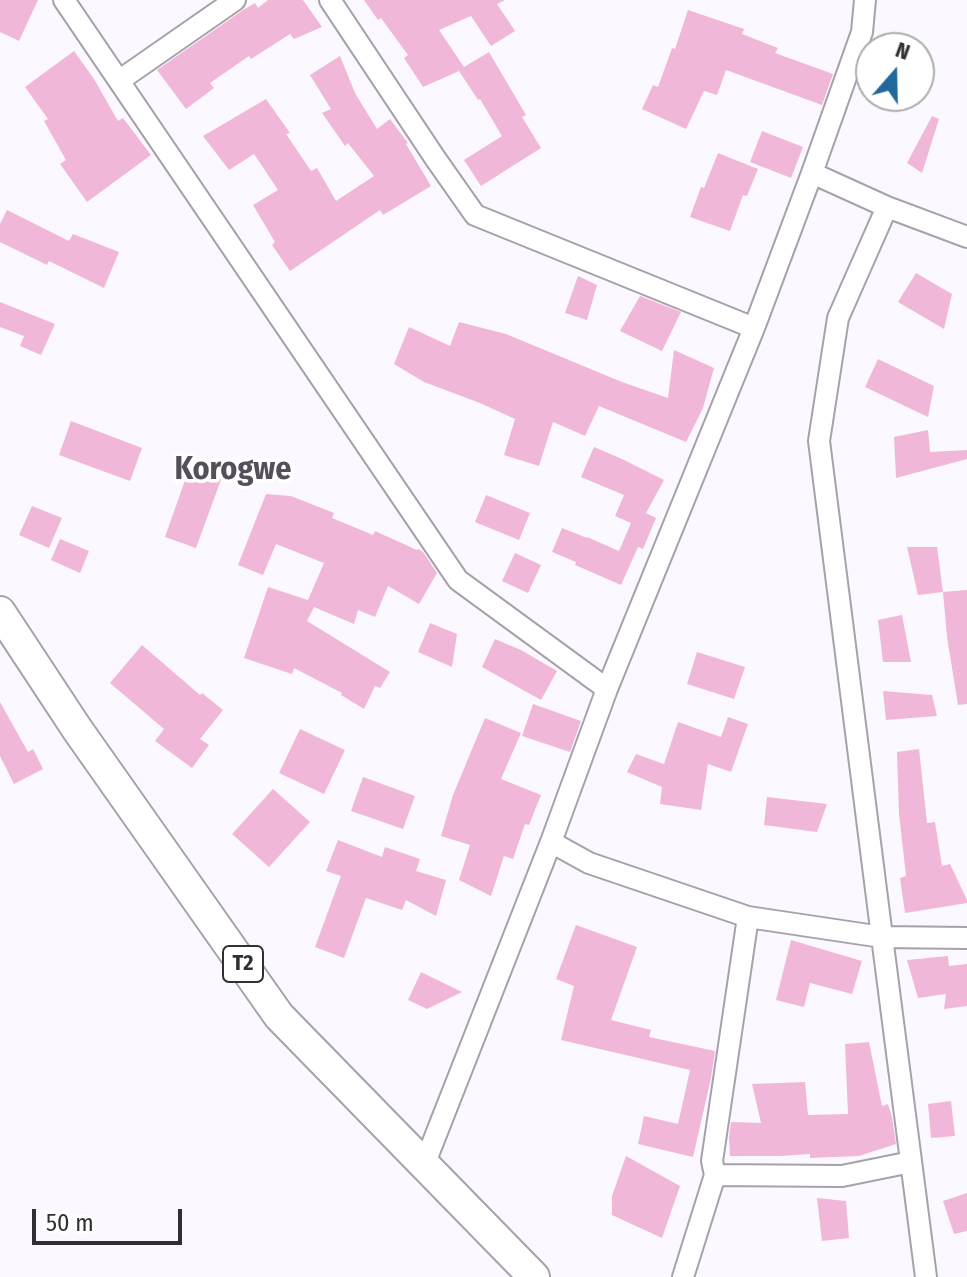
<!DOCTYPE html>
<html>
<head>
<meta charset="utf-8">
<style>
  body { margin:0 }
  #map { position:relative; width:967px; height:1277px; overflow:hidden; background:#fbf8ff; font-family:"Fira Sans Condensed",sans-serif }
  canvas { display:block }
  .north { position:absolute; left:855px; top:32px; width:80px; height:80px; box-sizing:border-box; background:#fff; border:2px solid #adacad; border-radius:50%; rotate:20deg; font-size:22px; font-weight:700; line-height:32px; text-align:center; color:#312f33 }
  .north::after { content:''; display:block; margin:auto; width:28px; height:36px; background:#21699d; clip-path:polygon(50% 0,100% 100%,50% 72%,0 100%) }
  .scale { position:absolute; left:32px; top:1209px; width:150px; height:36px; box-sizing:border-box; border:4px solid #312f33; border-top:0; padding-left:10px; font-size:24px; line-height:28px; white-space:nowrap; color:#312f33; -webkit-text-stroke:6px #fff; paint-order:stroke }
</style>
</head>
<body>
<div id="map">
<canvas width="967" height="1277"></canvas>
<div class="north">N</div>
<div class="scale">50 m</div>
</div>
<script>
const context = document.querySelector('canvas').getContext('2d');
context.lineJoin = 'round';
function paint(path, color) { context.fillStyle = color; context.fill(path, 'evenodd'); }
const toPath = rows => new Path2D(rows.map(r => 'M' + r).join(''));
function stroke(path, color, width, dash) { context.strokeStyle = color; context.lineWidth = width; context.lineCap = dash ? 'butt' : 'round'; context.setLineDash(dash || []); context.stroke(path); }
function drawText(font, color, halo, rows, align = 'center') {
  context.font = font + ' "Fira Sans Condensed",sans-serif'; context.lineWidth = 7; context.setLineDash([]); context.textBaseline = 'middle'; context.strokeStyle = halo; context.fillStyle = color; for (const [text, x, y, turn = 0] of rows) {
    context.save(); context.translate(x, y); context.rotate((+turn || 0) * Math.PI / 180); context.textAlign = isNaN(turn) ? turn : align; if (halo) context.strokeText(text, 0, 0); context.fillText(text, 0, 0); context.restore();
  }
}
paint(toPath([
  [0,0,38,0,19,41,0,32],
  [268,0,303,0,322,27,294,39,290,34,251,59,249,56,210,83,214,88,186,109,157,70,243,10,255,3,258,8],
  [364,0,505,0,497,4,515,31,491,46,471,16,439,30,464,67,489,52,526,115,522,117,541,148,481,186,464,160,502,136,480,99,478,100,459,71,423,87,404,58,408,55,381,18,378,20],
  [688,10,744,29,742,34,778,48,775,53,833,74,822,105,726,70,717,95,704,91,686,129,642,109,653,85,658,87,672,48,675,49],
  [74,51,94,79,118,121,123,118,151,155,87,202,60,164,66,160,44,121,48,119,25,87],
  [340,56,355,93,377,129,390,119,408,143,406,144,431,186,383,215,380,210,290,271,272,245,275,242,253,205,278,190,254,154,229,170,203,136,266,99,290,133,286,134,311,171,317,168,336,201,374,176,348,143,345,146,322,113,331,109,310,75],
  [932,116,939,119,922,173,907,163],
  [762,131,803,147,791,178,750,162],
  [718,153,758,169,747,196,743,195,730,231,690,217,701,187,704,188],
  [7,210,69,241,73,234,119,252,104,288,49,261,47,265,0,242,0,224],
  [916,273,952,294,944,329,898,302],
  [578,276,597,285,587,320,565,313],
  [640,296,681,312,662,351,620,331],
  [0,302,55,324,41,355,20,346,24,336,0,327],
  [459,322,506,334,622,382,668,398,674,350,714,368,703,408,686,442,599,406,585,436,553,422,539,466,504,455,515,419,480,403,424,382,394,364,409,327,450,346],
  [878,359,934,386,928,417,865,387],
  [71,421,142,448,130,481,59,455],
  [928,430,930,452,967,450,967,459,896,478,894,437],
  [594,447,622,459,664,480,646,513,656,518,643,549,638,547,621,585,575,565,576,562,552,552,562,528,587,538,587,537,619,551,631,523,615,516,624,495,581,477],
  [190,466,222,477,196,548,165,537],
  [266,494,291,496,334,513,332,518,373,535,375,531,417,550,418,549,423,552,437,573,419,604,388,586,375,617,358,610,354,624,314,607,307,621,390,672,380,688,375,686,364,709,341,695,342,693,294,668,292,674,244,658,268,587,308,600,324,563,276,544,263,575,238,565],
  [486,495,530,513,519,540,475,522],
  [32,506,62,518,49,548,19,535],
  [60,539,89,551,80,573,51,560],
  [907,547,937,547,943,592,918,595],
  [515,553,541,565,528,593,502,581],
  [967,590,967,704,958,705,947,637,943,592],
  [902,615,911,662,883,662,878,620],
  [430,623,457,634,452,667,418,652],
  [495,639,521,650,557,671,541,700,482,667],
  [142,645,200,695,202,693,223,710,200,739,209,745,192,768,155,741,164,729,110,683],
  [697,652,745,667,734,699,687,684],
  [883,691,932,695,937,716,886,720],
  [0,702,28,752,33,749,43,769,14,784,0,756],
  [533,704,581,721,570,752,522,736],
  [728,717,748,724,731,772,708,764,701,810,660,804,662,787,627,772,636,754,664,764,678,722,721,737],
  [485,718,521,733,501,779,541,795,529,825,525,824,513,859,504,856,491,896,459,880,470,845,441,836,453,795],
  [300,729,345,750,324,794,279,773],
  [919,749,927,823,935,822,942,866,950,864,967,900,967,903,905,913,900,878,906,876,899,814,897,752],
  [363,777,415,796,403,829,351,811],
  [273,789,310,822,269,867,232,834],
  [767,797,827,804,817,832,764,825],
  [338,840,382,857,385,847,420,859,416,871,446,880,436,916,406,900,402,910,366,898,344,958,315,947,341,876,326,871],
  [576,925,637,947,611,1020,651,1030,649,1037,715,1051,711,1078,693,1157,638,1144,644,1116,678,1124,690,1070,561,1040,574,986,556,979],
  [791,940,862,961,852,994,810,983,804,1007,776,1000],
  [948,956,949,966,967,964,967,1006,944,1009,946,994,918,998,907,960],
  [421,972,462,992,427,1009,408,1000],
  [869,1042,882,1106,888,1104,892,1117,896,1144,859,1156,810,1158,810,1154,782,1156,730,1156,729,1137,731,1122,761,1123,752,1084,805,1082,808,1115,848,1114,845,1044],
  [951,1101,955,1136,931,1138,928,1104],
  [626,1156,680,1186,662,1238,612,1215,612,1196],
  [967,1193,967,1231,954,1234,943,1201],
  [817,1198,846,1201,849,1238,822,1241]
]), '#f1b7d9');
const minor = toPath([
  [64,0,458,580,607,689],
  [330,0,435,158,475,215,754,328],
  [120,80,235,0],
  [812,173,887,207,967,237],
  [887,207,838,318,819,441,882,937,967,938],
  [551,842,589,863,748,917,882,937,926,1277],
  [424,1165,551,842,607,689,754,328,812,173,862,32,865,0],
  [715,1175,842,1176,911,1162],
  [683,1277,715,1175,712,1161,748,917]
]);
const highway = toPath([
  [0,612,77,729,279,1016,534,1277]
]);
stroke(minor, '#a6a1ab', 24);
stroke(highway, '#a6a1ab', 34);
stroke(minor, '#fff', 20);
stroke(highway, '#fff', 30);
for (const [x, y, w] of [
  [243,964,40]
]) { const box = new Path2D(); box.roundRect(x - w / 2, y - 18, w, 36, 6); context.fillStyle = '#fff'; context.fill(box); stroke(box, '#312f33', 2); }
drawText('bold 22px', '#312f33', null, [
  ["T2",243,964]
]);
drawText('bold 32px', '#544f58', '#fff', [
  ["Korogwe",233,470]
]);
</script>
</body>
</html>
